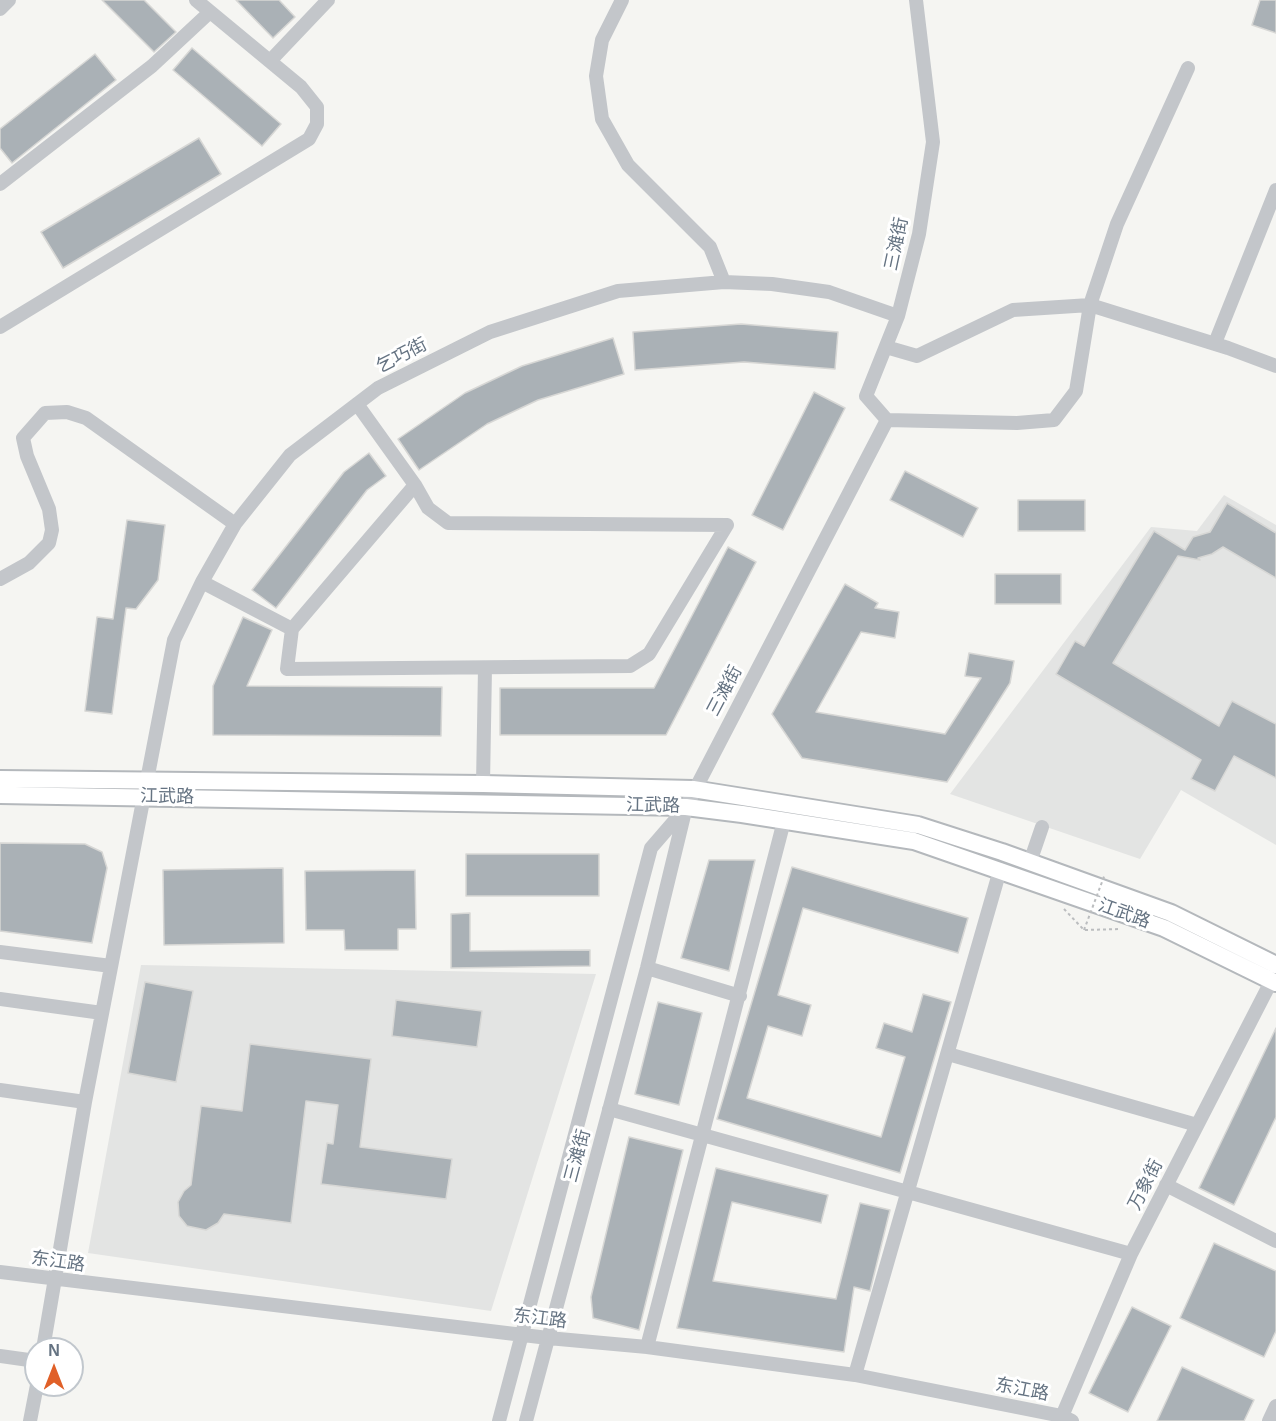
<!DOCTYPE html>
<html>
<head>
<meta charset="utf-8">
<style>
  body { margin:0 }
  #map { position:relative; width:1276px; height:1421px; overflow:hidden; background:#f5f5f2; font-family:Arial,sans-serif }
  canvas { display:block }
  .north { position:absolute; left:24px; top:1337px; width:60px; height:60px; box-sizing:border-box; background:#fff; border:2px solid #c1c7cd; border-radius:50%; rotate:0deg; font-size:16px; font-weight:700; line-height:24px; text-align:center; color:#657382 }
  .north::after { content:''; display:block; margin:auto; width:21px; height:27px; background:#e06028; clip-path:polygon(50% 0,100% 100%,50% 72%,0 100%) }
</style>
</head>
<body>
<div id="map">
<canvas width="1276" height="1421"></canvas>
<div class="north">N</div>
</div>
<script>
const context = document.querySelector('canvas').getContext('2d');
context.lineJoin = 'round';
function paint(path, color) { context.fillStyle = color; context.fill(path, 'evenodd'); }
const toPath = rows => new Path2D(rows.map(r => 'M' + r).join(''));
function stroke(path, color, width, dash) { context.strokeStyle = color; context.lineWidth = width; context.lineCap = dash ? 'butt' : 'round'; context.setLineDash(dash || []); context.stroke(path); }
function drawText(font, color, halo, rows, align = 'center') {
  context.font = font + ' Arial,"Noto Sans SC",sans-serif'; context.lineWidth = 6; context.setLineDash([]); context.textBaseline = 'middle'; context.strokeStyle = halo; context.fillStyle = color; for (const [text, x, y, turn = 0] of rows) {
    context.save(); context.translate(x, y); context.rotate((+turn || 0) * Math.PI / 180); context.textAlign = isNaN(turn) ? turn : align; if (halo) context.strokeText(text, 0, 0); context.fillText(text, 0, 0); context.restore();
  }
}
paint(toPath([
  [1224,495,1276,525,1276,845,1181,790,1140,859,950,794,1151,527,1197,531],
  [141,965,596,974,491,1311,88,1253]
]), '#e3e4e3');
const building = toPath([
  [102,0,144,0,176,32,154,52,102,0],
  [236,0,279,0,295,17,273,38,236,0],
  [1260,0,1276,0,1276,33,1252,25,1260,0],
  [192,48,281,124,262,146,173,70,192,48],
  [95,54,116,80,12,163,0,148,0,129,95,54],
  [199,138,221,174,63,268,41,232,199,138],
  [741,324,838,332,835,369,744,362,635,370,633,332,741,324],
  [613,338,624,374,538,400,487,424,419,470,398,439,465,393,522,366,613,338],
  [814,392,845,408,783,530,752,515,814,392],
  [369,453,386,476,367,490,276,608,252,590,344,472,369,453],
  [905,471,978,508,963,537,890,500,905,471],
  [1018,500,1085,500,1085,531,1018,531,1018,500],
  [1227,503,1276,533,1276,578,1223,547,1212,554,1198,558,1200,560,1178,556,1113,663,1219,726,1232,701,1276,724,1276,778,1234,756,1215,791,1191,779,1201,760,1056,674,1075,641,1084,646,1154,531,1185,550,1193,537,1210,532,1227,503],
  [127,520,165,525,158,580,136,609,126,608,112,714,85,711,97,617,113,619,127,520],
  [728,547,756,562,666,735,500,735,500,688,654,688,728,547],
  [995,574,1061,574,1061,604,995,604,995,574],
  [845,584,878,603,875,608,899,612,895,638,861,632,816,712,945,734,981,678,965,676,969,653,1014,661,1010,683,947,782,802,758,772,714,845,584],
  [243,617,272,630,247,686,442,687,441,736,213,735,213,686,243,617],
  [0,843,85,844,102,852,107,868,92,943,0,931,0,843],
  [466,854,599,854,599,896,466,896,466,854],
  [709,860,755,860,729,971,681,958,709,860],
  [792,867,968,918,958,953,803,908,778,995,811,1005,802,1036,768,1026,747,1098,881,1137,905,1057,876,1048,884,1023,912,1032,923,994,951,1002,900,1173,717,1119,792,867],
  [283,868,284,943,164,945,163,870,283,868],
  [415,870,416,929,398,929,398,950,345,950,344,930,306,930,305,871,415,870],
  [470,913,470,951,590,950,590,966,451,968,451,914,470,913],
  [145,982,193,991,176,1082,128,1073,145,982],
  [396,1000,482,1011,477,1047,392,1036,396,1000],
  [658,1002,702,1013,679,1105,635,1094,658,1002],
  [1276,1028,1276,1117,1234,1205,1199,1188,1276,1028],
  [250,1044,371,1059,360,1147,452,1159,446,1199,321,1184,327,1143,333,1144,338,1105,306,1101,291,1223,224,1214,218,1223,206,1230,187,1226,179,1216,178,1202,184,1191,191,1185,201,1106,242,1111,250,1044],
  [629,1137,683,1150,639,1330,593,1318,591,1297,629,1137],
  [716,1168,828,1195,821,1223,732,1202,713,1281,836,1299,860,1203,890,1210,870,1291,854,1287,844,1352,677,1328,716,1168],
  [1214,1243,1276,1271,1276,1331,1264,1357,1180,1318,1214,1243],
  [1132,1307,1171,1326,1128,1412,1089,1393,1132,1307],
  [1182,1367,1254,1400,1244,1421,1157,1421,1182,1367]
]);
paint(building, '#aab1b6');
stroke(building, '#d7d7d5', 1.5);
const major = toPath([
  [0,779,483,784,693,789,918,825,1002,852,1171,913,1276,965],
  [0,795,686,807,742,814,914,841,1164,928,1276,983]
]);
stroke(major, '#b4b8bc', 20);
stroke(toPath([
  [1064,909,1084,930,1121,929]
]), '#bbbdbf', 2, [3, 3]);
stroke(toPath([
  [622,0,602,40,596,76,602,119,628,165,710,247,724,282],
  [0,9,9,0],
  [270,61,328,0],
  [0,184,152,66,210,12],
  [0,327,309,139,317,124,317,107,301,87,196,0],
  [1215,343,1276,190],
  [886,347,917,356,1013,310,1090,305,1228,348,1276,366],
  [357,404,415,485,428,508,448,523,727,525],
  [887,420,1017,423,1054,420,1076,391,1090,305,1117,224,1188,68],
  [415,485,292,629,287,669,630,666,649,654,727,525],
  [0,579,29,563,49,543,52,530,49,509,27,456,23,438,45,413,67,412,86,418,235,524],
  [202,582,292,629],
  [483,784,485,668],
  [1030,862,1042,827],
  [0,952,111,966],
  [647,968,740,996],
  [0,999,102,1013],
  [948,1054,1197,1125],
  [0,1090,85,1102],
  [609,1109,1131,1254],
  [1166,1185,1276,1241],
  [0,1272,548,1338,647,1347,855,1375,1062,1416,1072,1421],
  [647,1347,784,821],
  [43,1349,85,1102,174,640,202,582,235,524,290,455,378,388,490,332,618,291,724,282,772,284,829,292,898,316],
  [0,1356,36,1361],
  [855,1375,1000,870],
  [30,1421,37,1385],
  [499,1421,651,848,683,811],
  [526,1421,647,968,686,807,887,420,866,396,898,316,919,234,933,142,916,0],
  [1060,1421,1131,1254,1275,974],
  [1269,1421,1276,1406]
]), '#c3c6ca', 14);
stroke(major, '#fff', 16);
stroke(toPath([
  [1084,930,1105,874]
]), '#bbbdbf', 2, [3, 3]);
drawText('18px', '#657382', '#fff', [
  ["三滩街",897,244,-78],
  ["乞巧街",402,356,-27],
  ["三滩街",725,691,-62],
  ["江武路",167,797,1],
  ["江武路",653,806,1],
  ["江武路",1124,914,20],
  ["三滩街",578,1156,-75],
  ["万象街",1146,1185,-63],
  ["东江路",58,1262,8],
  ["东江路",540,1319,7],
  ["东江路",1022,1390,11]
]);
</script>
</body>
</html>
